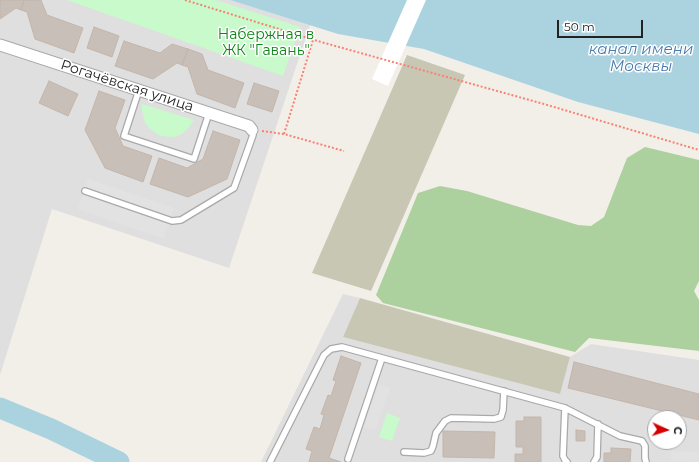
<!DOCTYPE html>
<html>
<head>
<meta charset="utf-8">
<style>
  body { margin:0 }
  #map { position:relative; width:699px; height:462px; overflow:hidden; background:#f2efe9; font-family:Montserrat,sans-serif }
  canvas { display:block }
  .north { position:absolute; left:647px; top:410px; width:40px; height:40px; box-sizing:border-box; background:#fff; border:1px solid #a7a7a7; border-radius:50%; rotate:93deg; font-size:11px; font-weight:700; line-height:16px; text-align:center; color:#222 }
  .north::after { content:''; display:block; margin:auto; width:14px; height:18px; background:#d40000; clip-path:polygon(50% 0,100% 100%,50% 72%,0 100%) }
  .scale { position:absolute; left:557px; top:20px; width:86px; height:18px; box-sizing:border-box; border:2px solid #222; border-top:0; padding-left:5px; font-size:12px; line-height:14px; white-space:nowrap; color:#222; -webkit-text-stroke:3px #fff; paint-order:stroke }
</style>
</head>
<body>
<div id="map">
<canvas width="699" height="462"></canvas>
<div class="north">С</div>
<div class="scale">50 m</div>
</div>
<script>
const context = document.querySelector('canvas').getContext('2d');
context.lineJoin = 'round';
function paint(path, color) { context.fillStyle = color; context.fill(path, 'evenodd'); }
const toPath = rows => new Path2D(rows.map(r => 'M' + r).join(''));
function stroke(path, color, width, dash) { context.strokeStyle = color; context.lineWidth = width; context.lineCap = dash ? 'butt' : 'round'; context.setLineDash(dash || []); context.stroke(path); }
function drawText(font, color, halo, rows, align = 'center') {
  context.font = font + ' Montserrat,sans-serif'; context.lineWidth = 3; context.setLineDash([]); context.textBaseline = 'middle'; context.strokeStyle = halo; context.fillStyle = color; for (const [text, x, y, turn = 0] of rows) {
    context.save(); context.translate(x, y); context.rotate((+turn || 0) * Math.PI / 180); context.textAlign = isNaN(turn) ? turn : align; if (halo) context.strokeText(text, 0, 0); context.fillText(text, 0, 0); context.restore();
  }
}
paint(toPath([
  [0,0,230,0,310,25,229,268,52,209,0,375],
  [343,294,360,298,343,337,560,393,570,357,591,344,699,360,699,462,261,462],
  [655,418,679,418,679,442,655,442]
]), '#e0dfdf');
paint(toPath([
  [407,55,465,75,371,291,312,273],
  [360,298,570,357,560,394,343,337]
]), '#c7c7b4');
paint(toPath([
  [645,147,699,160,699,281,694,291,699,300,699,351,589,338,575,352,383,303,376,295,418,193,440,186,467,191,578,225,591,226,604,217,627,158]
]), '#add19e');
paint(toPath([
  [67,0,216,0,300,27,283,76],
  [142,104,194,120,186,131,180,135,173,137,160,136,149,128,145,123,142,111],
  [387,413,400,418,392,441,379,437]
]), '#c8facc');
paint(toPath([
  [88,179,174,208,164,239,78,209],
  [379,384,390,388,375,431,364,427],
  [671,451,699,452,699,462,671,461]
]), '#e2e2e2');
paint(toPath([
  [230,0,699,0,699,134,578,102,424,49,338,34]
]), '#aad3df');
paint(toPath([
  [407,0,426,0,388,86,372,79]
]), '#fff');
stroke(toPath([
  [0,408,51,429,119,462]
]), '#aad3df', 21);
const building = toPath([
  [0,0,24,0,21,10,16,8,0,19,0,0],
  [24,0,41,0,47,15,83,28,74,53,35,39,27,12,21,10,24,0],
  [94,27,119,36,112,57,87,48,94,27],
  [124,41,160,53,172,44,188,49,182,65,177,63,153,79,115,66,124,41],
  [188,49,202,54,208,70,244,83,235,108,197,94,188,67,182,65,188,49],
  [49,81,78,94,68,116,39,103,49,81],
  [254,83,279,91,272,112,247,104,254,83],
  [99,91,125,100,115,128,123,146,152,156,143,182,105,168,85,130,99,91],
  [213,131,240,140,227,179,188,197,150,184,159,158,187,168,203,159,213,131],
  [341,356,361,363,329,458,341,462,309,462,312,451,306,449,314,427,320,429,324,415,321,414,328,395,331,396,336,381,333,380,341,356],
  [574,362,699,394,699,420,568,388,574,362],
  [524,417,541,417,541,462,515,462,515,454,523,454,523,447,516,447,516,421,524,421,524,417],
  [576,430,585,431,585,441,576,441,576,430],
  [443,431,495,432,494,458,443,457,443,431],
  [611,448,631,449,630,462,604,462,604,453,611,453,611,448]
]);
paint(building, '#c7bfb8');
stroke(building, '#c4b6ab', 1);
const lane = toPath([
  [139,90,124,136,194,159,209,113],
  [85,191,172,221,181,220,234,188,253,135,252,130],
  [565,408,563,456,565,460,567,462],
  [404,452,424,453,431,451,433,446,436,433,445,421,451,418,494,419,501,417,503,410,504,391],
  [348,459,382,358],
  [270,462,324,355,331,349,342,347,565,408,620,436,642,441,645,446,645,458,646,462],
  [594,462,597,457,598,424]
]);
const street = toPath([
  [0,45,249,126,252,130]
]);
stroke(lane, '#a9a9a9', 8);
stroke(street, '#a9a9a9', 13);
stroke(toPath([
  [185,0,321,42,544,104,699,150],
  [262,131,284,134,344,151],
  [284,134,313,40]
]), '#fa8072', 2, [2, 2]);
stroke(lane, '#fff', 5.5);
stroke(street, '#fff', 11);
drawText('14px', '#0c8416', '#fff', [
  ["Набержная в",266,35],
  ["ЖК \"Гавань\"",266,51]
]);
drawText('14px', '#222', '#fff', [
  ["Рогачёвская улица",127,86,18]
]);
drawText('italic 15px', '#4a7aab', '#fff', [
  ["канал имени",641,50],
  ["Москвы",641,67]
]);
</script>
</body>
</html>
